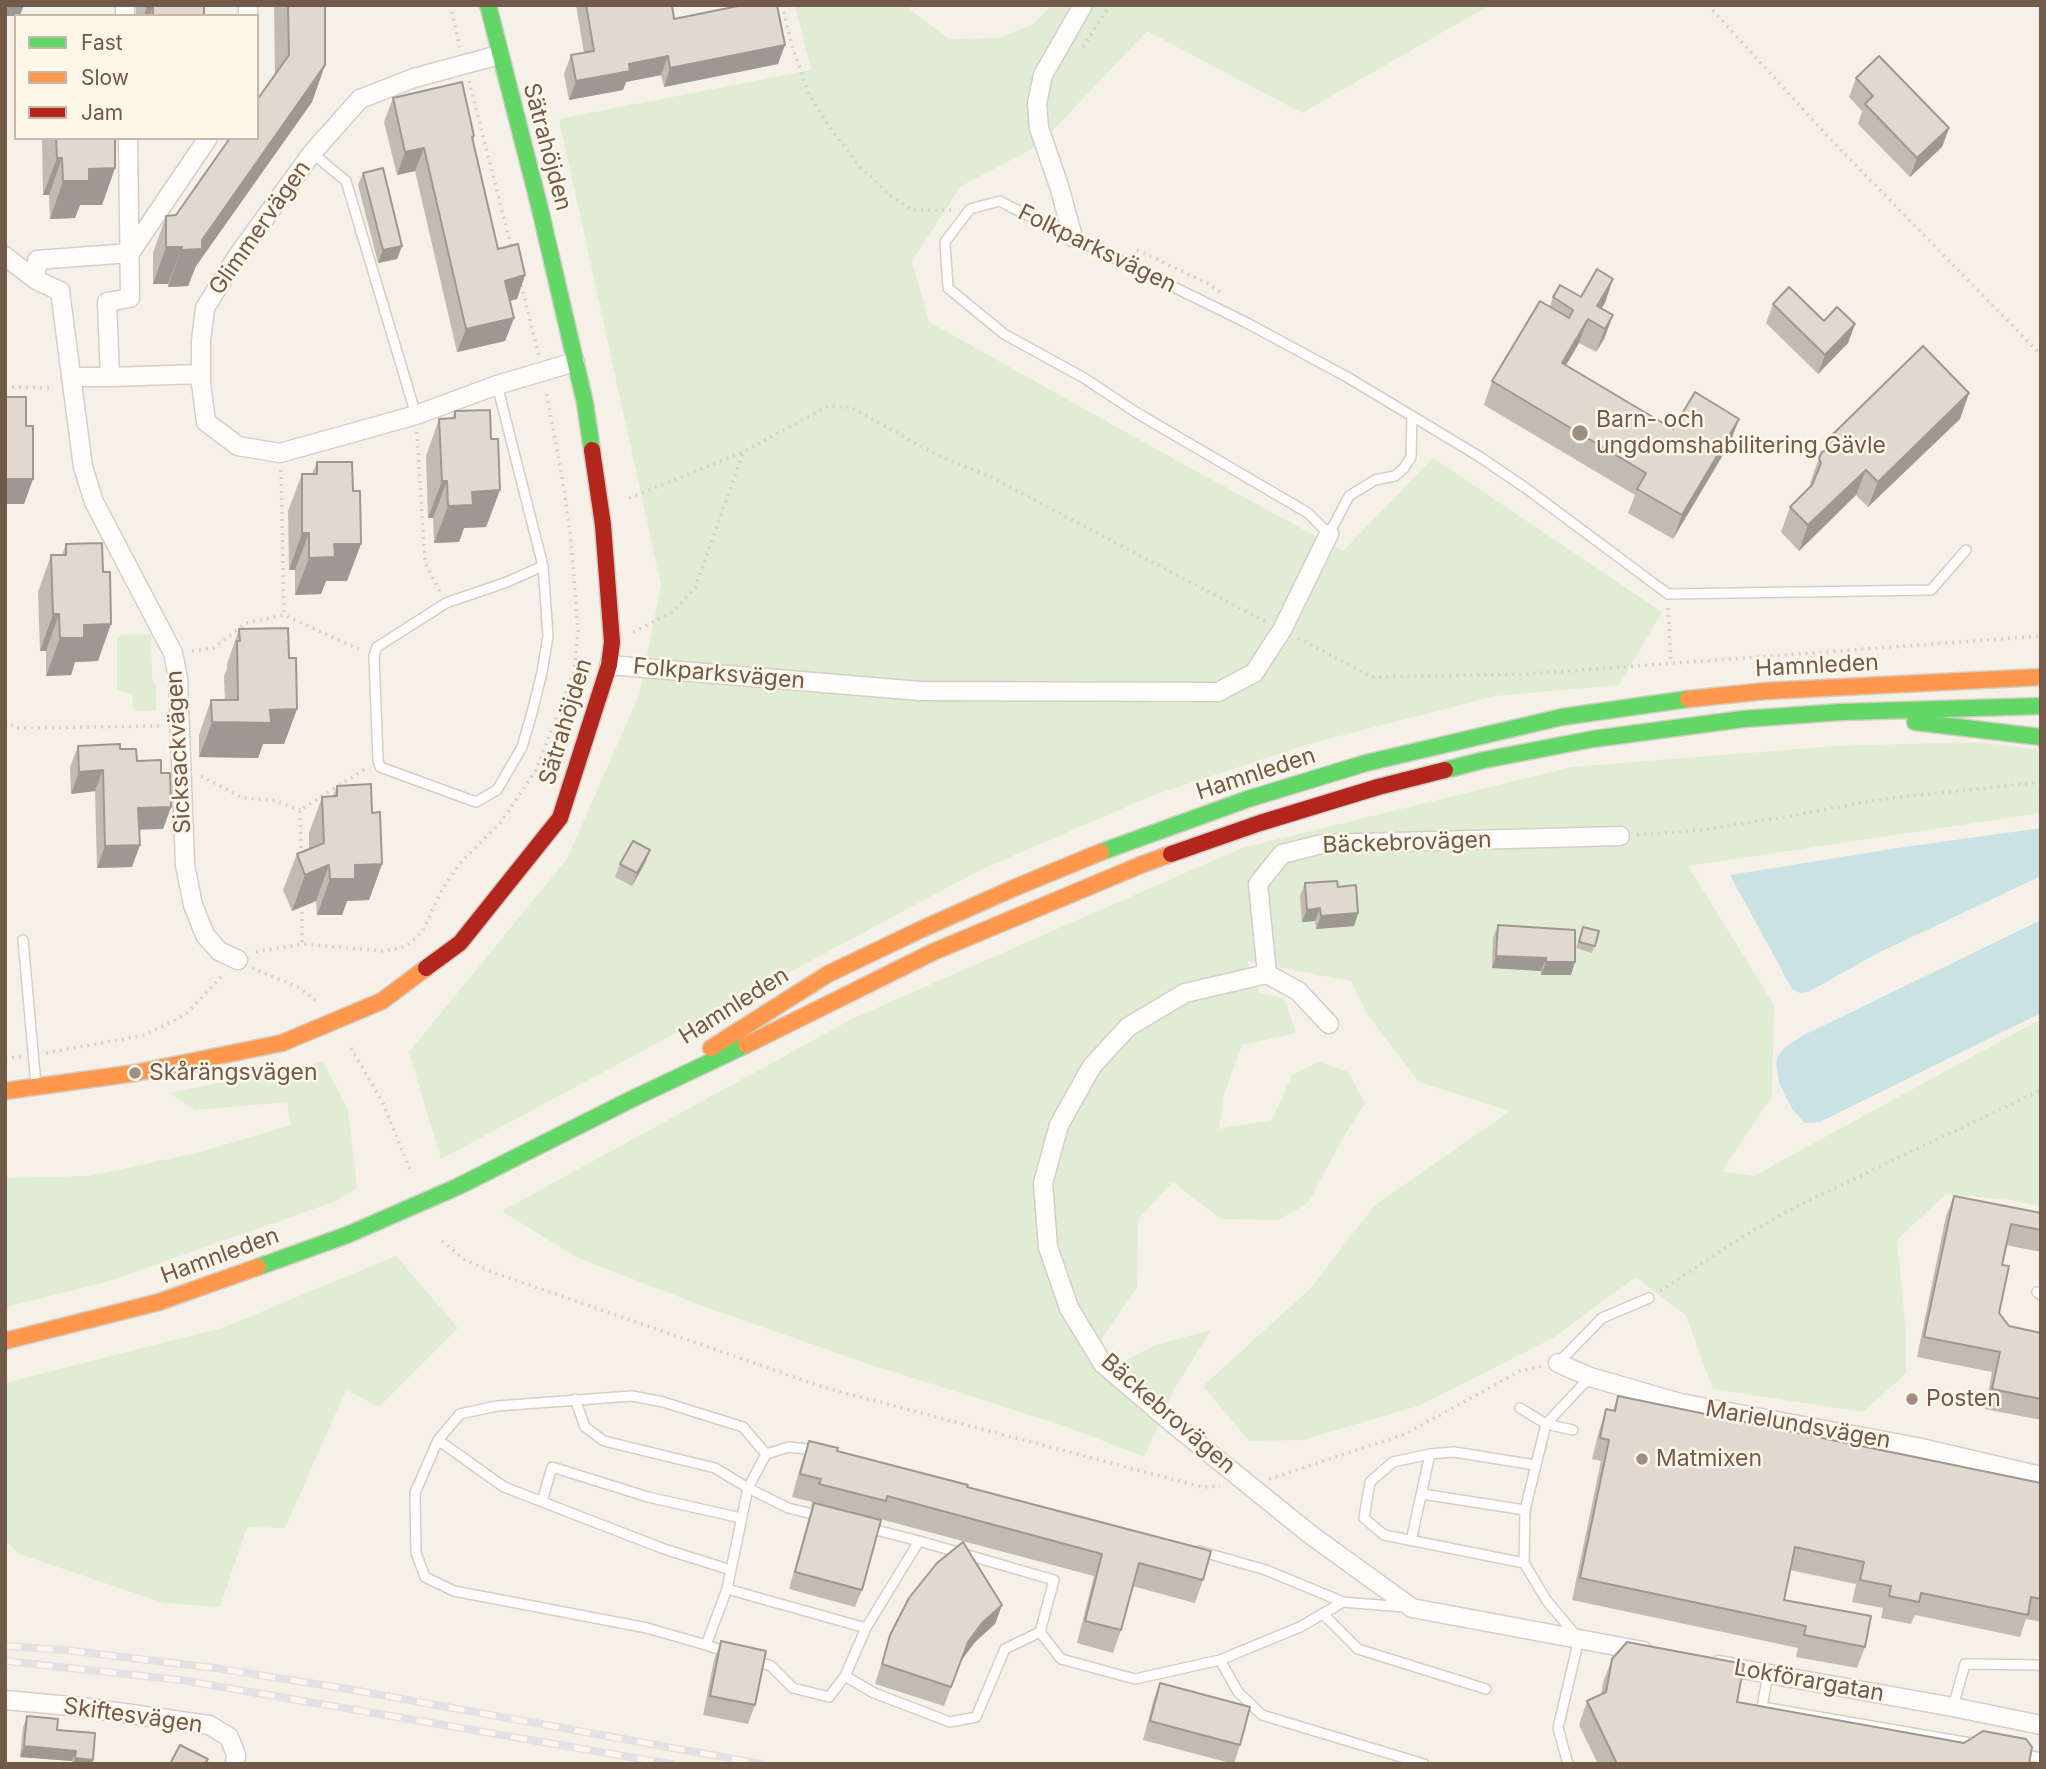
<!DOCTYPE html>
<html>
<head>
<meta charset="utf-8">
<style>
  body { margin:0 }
  #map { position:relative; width:2046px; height:1769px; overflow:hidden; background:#f5f1e8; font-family:Inter,sans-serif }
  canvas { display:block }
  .frame { position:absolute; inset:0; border:7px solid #715a4a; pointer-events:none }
  .legend { position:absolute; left:14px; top:14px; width:245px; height:126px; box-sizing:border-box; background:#fef6e8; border:2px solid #c6b8a9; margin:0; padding:9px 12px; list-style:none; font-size:21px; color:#715a4a }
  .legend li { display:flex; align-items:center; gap:14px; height:35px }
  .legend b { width:35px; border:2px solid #c6b8a9 }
</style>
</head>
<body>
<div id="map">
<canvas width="2046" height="1769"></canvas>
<div class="frame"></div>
<ul class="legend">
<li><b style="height:9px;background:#63d668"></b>Fast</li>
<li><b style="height:9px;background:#ff974d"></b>Slow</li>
<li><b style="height:9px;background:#b3261e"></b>Jam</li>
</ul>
</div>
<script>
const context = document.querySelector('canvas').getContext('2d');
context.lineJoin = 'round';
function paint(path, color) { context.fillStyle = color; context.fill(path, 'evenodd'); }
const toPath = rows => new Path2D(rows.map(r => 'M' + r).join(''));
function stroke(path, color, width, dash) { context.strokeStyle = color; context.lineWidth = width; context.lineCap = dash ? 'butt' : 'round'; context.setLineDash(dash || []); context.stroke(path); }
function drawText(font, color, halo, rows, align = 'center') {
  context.font = font + ' Inter,sans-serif'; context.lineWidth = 5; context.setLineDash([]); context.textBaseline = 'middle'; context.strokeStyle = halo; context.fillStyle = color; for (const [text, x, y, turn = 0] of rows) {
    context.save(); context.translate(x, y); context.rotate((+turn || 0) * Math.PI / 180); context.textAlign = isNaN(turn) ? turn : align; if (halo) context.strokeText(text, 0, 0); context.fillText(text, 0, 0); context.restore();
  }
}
paint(toPath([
  [795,5,909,5,910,10,949,39,1000,38,1033,24,1052,5,1490,5,1302,113,1147,31,1038,146,961,186,912,261,929,322,1172,458,1343,551,1433,458,1662,612,1619,685,1495,696,1312,743,1154,795,982,869,441,1159,409,1052,567,859,639,695,661,585,559,119,811,70],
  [151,634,152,677,156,686,156,711,134,711,132,695,117,689,117,640,122,635],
  [1977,742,2041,750,2041,813,1688,866,1774,1005,1772,1096,1722,1171,1754,1176,2041,1019,2041,1206,2010,1200,1946,1194,1897,1240,1906,1332,1906,1373,1863,1412,1713,1389,1686,1316,1636,1277,1553,1338,1418,1406,1302,1440,1249,1441,1203,1386,1311,1288,1374,1206,1510,1111,1419,1082,1367,1014,1351,981,1247,961,1259,993,1284,998,1296,1033,1242,1045,1224,1094,1219,1129,1272,1120,1292,1075,1319,1062,1348,1072,1365,1103,1344,1136,1308,1203,1278,1220,1221,1219,1173,1182,1138,1219,1137,1287,1089,1358,1104,1372,1156,1345,1211,1330,1175,1388,1144,1457,1065,1426,872,1365,705,1307,576,1257,502,1211,854,1018,1242,848,1572,767,1836,746],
  [323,1062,348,1109,357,1188,336,1201,109,1281,5,1307,5,1178,89,1176,197,1153,291,1125,287,1102,195,1110,169,1093],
  [396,1256,458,1328,379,1407,346,1390,285,1528,247,1527,220,1607,164,1603,19,1554,5,1540,5,1383,222,1328]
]), '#e0ecd3');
paint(toPath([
  [2041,828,2041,876,1878,953,1808,992,1800,993,1792,989,1730,875,1898,848],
  [2041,920,2041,1013,1820,1122,1805,1123,1792,1109,1779,1083,1776,1063,1778,1056,1784,1048,1804,1035]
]), '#cae2e4');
const lane = toPath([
  [312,153,346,181,416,415],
  [497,385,543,566,507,582,446,603,377,647,374,656,378,760,380,767,476,802,497,790,522,747,533,709,542,672,548,636,543,566],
  [1412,416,1411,457,1404,468,1395,476,1375,480,1349,496,1329,534,1308,513,1137,413,1084,378,1004,334,948,288,945,242,970,209,1000,201,1009,206,1247,323,1347,377,1412,416,1480,457,1527,489,1668,594,1931,590,1966,550],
  [23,940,36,1085],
  [2037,1292,2041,1295],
  [1558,1363,1602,1318,1649,1298],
  [575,1399,585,1427,604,1441,715,1468,748,1488,788,1508,821,1516],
  [1520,1408,1546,1424,1573,1430],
  [438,1440,415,1493,416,1553,425,1577,454,1591,647,1628,706,1645],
  [1422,1494,1525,1510],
  [542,1501,552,1467,648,1497,741,1518],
  [868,1528,919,1541],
  [1411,1541,1430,1454],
  [1199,1551,1266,1570,1343,1602,1404,1607],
  [1524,1563,1384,1535,1364,1518,1370,1482,1393,1462,1430,1454,1454,1452,1535,1465],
  [731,1570,664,1549,504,1487,438,1440,460,1414,497,1406,632,1396,663,1402,743,1427,766,1454],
  [727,1589,866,1628],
  [1323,1614,1358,1649,1486,1689],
  [727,1652,706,1645,727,1589,748,1488,766,1454,789,1447,817,1450],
  [754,1660,771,1666,793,1688,829,1697,845,1676,866,1628,919,1541,1054,1580,1040,1632,1061,1659,1135,1679,1220,1660,1300,1627,1343,1602],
  [1220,1660,1238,1692,1262,1715,1424,1764],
  [1768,1674,1762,1707,1976,1744],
  [845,1676,874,1693,950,1722,976,1717,1005,1649,1040,1632],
  [1953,1707,1965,1664,2041,1665],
  [2021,1754,2041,1758],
  [1568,1764,1558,1728,1579,1639,1547,1601,1524,1563,1525,1510,1546,1424,1590,1377]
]);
const street = toPath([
  [125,5,125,16],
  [248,16,248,5],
  [499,55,414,78,360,99,312,153,236,258,205,308,201,341,201,383,206,422,238,446,280,453,416,415,497,385,575,362],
  [128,138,130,298,107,302,110,377,201,374],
  [1073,237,1059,186,1039,128,1037,103,1043,75,1083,5],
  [130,253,208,138],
  [5,256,36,280,60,291,83,467,94,502,173,653,178,678,185,865,193,905,205,935,219,951,238,960],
  [36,280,37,260,130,253],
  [71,377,110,377],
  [609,665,920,691,1218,692,1254,673,1282,630,1329,534],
  [1267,974,1258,884,1282,854,1322,844,1620,836],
  [1329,1024,1298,991,1267,974,1185,993,1128,1027,1092,1066,1059,1125,1043,1183,1048,1247,1069,1308,1103,1364,1171,1422,1311,1535,1412,1608,1643,1651],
  [1558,1363,1590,1377,1680,1403,1917,1447,2041,1476],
  [1719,1665,1953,1707,2041,1725],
  [5,1700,81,1707,209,1725,229,1737,236,1755,235,1764]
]);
const fast = toPath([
  [488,5,539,205,585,403,592,450],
  [1915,722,2041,737],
  [1445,770,1484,760,1593,739,1743,719,1842,712,2041,706],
  [1101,852,1248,799,1366,763,1562,717,1688,699],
  [258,1267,347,1235,457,1187,632,1099,746,1045]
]);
const slow = toPath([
  [1688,699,1766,691,2041,677],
  [746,1045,933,952,1143,864,1171,854],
  [711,1048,828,974,922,929,1014,888,1101,852],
  [5,1091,135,1073,282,1043,382,1001,426,968],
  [5,1341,159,1302,258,1267]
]);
const jam = toPath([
  [1171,854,1260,823,1378,787,1445,770],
  [426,968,460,943,560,818,609,665,612,642,603,525,592,450]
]);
stroke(lane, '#d4cec7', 12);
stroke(street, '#d4cec7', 21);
stroke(fast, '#d4cdc4', 19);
stroke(slow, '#d4cdc4', 19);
stroke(jam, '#d4cdc4', 19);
stroke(toPath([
  [450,5,460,47],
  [782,5,793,49,809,94,830,128,861,168,891,196,913,210,951,210],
  [1708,5,1833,142,2041,355],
  [1083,47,1110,5],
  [469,81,512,250],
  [1137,250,1207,283,1221,292],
  [521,285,539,356],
  [5,387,53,388],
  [417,432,425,563,440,592],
  [281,470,284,615],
  [629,498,743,452,828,406,850,407,939,456,991,477,1266,622],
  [1668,608,1671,662],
  [633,632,671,613,695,588,743,453],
  [1298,638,1372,677,1528,674,2041,636],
  [192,651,214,648,246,623,284,615,363,651],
  [5,721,17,728,161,726],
  [201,776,243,798,273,800,300,810],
  [1637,835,1702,830,1791,816,1882,799,2041,782],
  [301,855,300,810,365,769],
  [302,905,302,944],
  [256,952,302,944,384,951,407,946,422,932,444,886,461,862,501,822,536,770,574,672,578,631,571,540,564,489,546,390],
  [252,968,300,988,319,1003],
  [351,1048,382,1101,411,1172],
  [46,1053,145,1035,185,1015,224,974],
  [5,1058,21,1057],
  [442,1241,465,1260,492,1272,826,1388,1202,1487,1220,1486],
  [1660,1291,1745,1235,1799,1205,2041,1090],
  [1269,1479,1405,1434,1520,1371,1542,1366]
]), '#d6d0ca', 3.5, [2, 5]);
stroke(lane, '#fefdfc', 9);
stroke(street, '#fefdfc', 18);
stroke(fast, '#63d668', 16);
stroke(slow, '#ff974d', 16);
stroke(jam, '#b3261e', 16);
const rail = toPath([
  [5,1646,65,1650,215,1668,348,1689,761,1764],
  [5,1661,181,1680,671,1764]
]);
stroke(rail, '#e4e1e4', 8);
stroke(rail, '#fef6e8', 5, [16]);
paint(toPath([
  [136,5,204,5,204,16,136,16],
  [274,5,325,5,325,65,312,102,196,266,188,286,168,287,168,284,153,284,153,253,166,216,176,215,275,74],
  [576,5,672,5,674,19,778,64,664,87,661,75,626,82,623,90,569,100,564,74,571,55,584,53],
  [1856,78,1949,128,1942,147,1910,177,1858,124,1862,111,1849,97],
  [393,98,474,136,473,141,498,249,525,275,517,299,510,301,514,318,505,341,457,352,415,171,397,175,384,122],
  [42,138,115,138,115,168,102,205,80,205,75,218,50,219,49,195,43,195],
  [363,173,402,246,397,259,378,263,358,185],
  [1553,297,1581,297,1605,303,1601,308,1613,315,1604,339,1596,352,1579,343,1566,365,1673,429,1739,419,1730,443,1673,539,1628,513,1635,495,1484,405,1492,381,1550,306],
  [1773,304,1824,321,1855,324,1848,343,1818,374,1766,323],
  [1969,393,1960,419,1868,507,1856,495,1799,551,1781,532,1790,507,1811,486,1810,483,1819,458,1826,450,1832,435],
  [455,411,491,439,500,490,486,527,464,528,459,542,434,543,433,518,428,518,426,456,439,419,452,418],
  [317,462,347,581,326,581,321,594,295,595,295,570,289,570,288,511,302,474,312,474],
  [66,544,98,661,75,662,71,675,46,676,46,651,40,651,38,592,51,555,62,555],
  [239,629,289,658,297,709,284,744,263,744,258,758,199,757,199,735,211,700,225,700,224,676,227,669,227,664],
  [78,746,120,749,137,761,161,773,171,807,163,829,139,829,132,867,97,868,95,791,71,794,70,767],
  [337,786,372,813,382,864,369,900,347,901,342,915,317,915,316,901,292,911,283,890,297,854,309,849,309,833,322,797,333,796],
  [650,850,645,863,632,886,615,877,620,864],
  [1305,883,1338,887,1358,913,1354,926,1316,929,1315,921,1302,922,1300,896],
  [1498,925,1571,975,1541,975,1541,971,1492,968,1493,938],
  [1581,933,1595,946,1592,953,1576,948],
  [1954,1196,2041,1213,2041,1252,2006,1245,2002,1265,1999,1313,2009,1326,2041,1333,2041,1420,1985,1409,1992,1372,1917,1357,1946,1216],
  [1618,1396,2041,1483,2041,1622,2026,1619,2020,1637,1915,1615,1911,1624,1881,1618,1883,1608,1852,1602,1856,1584,1790,1570,1784,1600,1865,1647,1857,1668,1796,1657,1798,1648,1572,1600,1601,1461,1592,1459,1599,1431,1606,1409,1613,1410],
  [809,1441,837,1451,967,1487,1203,1580,1195,1603,1132,1586,1121,1630,1113,1653,1077,1643,1094,1576,880,1519,862,1590,855,1607,789,1589,808,1520,812,1507,811,1507,812,1502,792,1497,801,1464],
  [1002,1605,995,1624,975,1642,961,1661,944,1706,875,1684,890,1635],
  [721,1641,755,1705,748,1724,703,1715,714,1660],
  [1612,1659,1737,1702,2029,1764,1598,1764,1579,1725,1587,1701,1601,1695,1603,1682],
  [1160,1683,1240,1745,1234,1764,1143,1740,1153,1702],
  [27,1716,57,1730,92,1764,72,1764,72,1761,20,1757,23,1727]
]), '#c2bbb3');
paint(toPath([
  [5,5,24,5,20,16,5,16],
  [153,6,150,16,144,16,147,7],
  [785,45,778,64,664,87,670,68],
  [668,56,661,75,626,82,623,90,569,100,576,81,629,64],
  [325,65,312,102,196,266,188,286,168,287,181,250,202,240],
  [1949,128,1942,147,1910,177,1917,158],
  [424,148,415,171,397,175,405,152],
  [57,158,62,158,49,195,43,195],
  [115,168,102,205,80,205,75,218,50,219,63,181,89,169],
  [402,246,397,259,378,263,383,250],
  [166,247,182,247,168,284,153,284],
  [525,275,517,299,497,304,505,281],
  [1613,279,1605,303,1593,322,1597,306],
  [1613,315,1604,339,1596,352,1605,329],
  [514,318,505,341,457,352,466,329],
  [1588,319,1579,343,1553,387,1562,363],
  [1855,324,1848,343,1818,374,1825,355],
  [1969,393,1960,419,1868,507,1878,482],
  [1739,419,1730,443,1673,539,1682,515],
  [1866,470,1856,495,1799,551,1808,525],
  [8,479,33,479,24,504,5,504,5,486],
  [442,481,447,481,433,518,428,518],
  [500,490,486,527,464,528,459,542,434,543,448,506,472,492],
  [302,533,309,533,295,570,289,570],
  [334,544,361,544,347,581,326,581,321,594,295,595,309,558],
  [53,614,59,614,46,651,40,651],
  [111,624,98,661,75,662,71,675,46,676,60,638,84,625],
  [297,709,284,744,263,744,258,758,199,757,212,722,270,710],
  [103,770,95,791,71,794,79,772],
  [171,807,163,829,131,830,138,808],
  [140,845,132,867,97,868,105,846],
  [650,850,645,863,632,886,637,873],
  [382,864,369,900,347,901,342,915,317,915,330,879,355,865],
  [329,865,316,901,292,911,305,875],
  [1320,908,1315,921,1302,922,1307,910],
  [1358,913,1354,926,1316,929,1321,916],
  [1496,956,1546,958,1541,971,1492,968],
  [1546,962,1575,962,1571,975,1541,975],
  [1002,1605,995,1624,975,1642,961,1661,944,1706,968,1642,982,1623],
  [24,1746,76,1751,72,1761,20,1757],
  [75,1758,93,1760,92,1764,73,1764]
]), '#9e9892');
const building = toPath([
  [147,5,204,5,204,16,153,16,153,6,147,7,147,5],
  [288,5,325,5,325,65,202,240,202,249,181,250,182,247,166,247,166,216,176,215,230,138,257,138,257,100,289,55,288,5],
  [586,5,672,5,674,19,743,5,777,5,785,45,670,68,668,56,629,64,630,71,576,81,571,55,594,51,586,5],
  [1879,56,1949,128,1917,158,1865,104,1873,96,1856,78,1879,56],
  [462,82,474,136,472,137,498,249,518,244,525,275,505,281,514,318,466,329,424,148,405,152,393,98,462,82],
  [56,138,115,138,115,168,89,169,89,181,63,181,62,158,57,158,56,138],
  [383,168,402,246,383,250,363,173,383,168],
  [1597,269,1613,279,1597,306,1613,315,1605,329,1588,319,1562,363,1673,429,1695,392,1739,419,1682,515,1637,489,1646,473,1492,381,1540,301,1569,318,1573,310,1553,297,1560,285,1581,297,1597,269],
  [1789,287,1824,321,1837,307,1855,324,1825,355,1773,304,1789,287],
  [1923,346,1969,393,1878,482,1866,470,1808,525,1790,507,1812,485,1821,463,1819,458,1822,452,1841,445,1832,435,1923,346],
  [5,397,26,397,26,426,33,426,33,479,8,479,8,492,5,492,5,397],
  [490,410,491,439,498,439,500,490,472,492,473,505,448,506,447,481,442,481,439,419,455,418,455,411,490,410],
  [317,462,352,462,353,491,360,491,361,544,334,544,335,557,309,558,309,533,302,533,302,474,317,474,317,462],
  [102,543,103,572,110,572,111,624,84,625,84,638,60,638,59,614,53,614,51,555,66,555,66,544,102,543],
  [288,628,289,658,296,658,297,709,270,710,271,723,212,722,211,700,238,700,237,641,240,641,239,629,288,628],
  [120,744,120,749,136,749,137,761,161,760,161,773,170,773,171,807,138,808,140,845,105,846,103,770,79,772,78,746,120,744],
  [371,784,372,813,380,812,382,864,355,865,355,879,330,879,329,865,305,875,297,854,324,843,322,797,337,796,337,786,371,784],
  [633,841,650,850,637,873,620,864,633,841],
  [1337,881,1338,887,1356,885,1358,913,1321,916,1320,908,1307,910,1305,883,1337,881],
  [1498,925,1575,930,1575,962,1546,962,1546,958,1496,956,1498,925],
  [1583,927,1599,931,1595,946,1579,942,1583,927],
  [1954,1196,2041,1213,2041,1230,2011,1224,2002,1265,2009,1266,1999,1313,2009,1326,2041,1333,2041,1399,1992,1389,2000,1352,1924,1337,1954,1196],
  [1618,1396,2041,1483,2041,1599,2031,1597,2028,1615,1921,1593,1919,1602,1889,1596,1891,1586,1860,1580,1864,1562,1795,1547,1784,1600,1871,1616,1865,1647,1804,1635,1806,1626,1580,1578,1609,1440,1600,1438,1606,1409,1615,1411,1618,1396],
  [809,1441,838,1448,837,1451,968,1485,967,1487,1211,1551,1203,1580,1139,1563,1121,1630,1085,1621,1102,1554,887,1496,886,1501,819,1484,821,1479,800,1474,809,1441],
  [814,1503,881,1520,862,1590,795,1572,814,1503],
  [963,1542,1002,1605,982,1623,968,1642,951,1687,882,1664,890,1635,909,1598,937,1563,963,1542],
  [721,1641,766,1651,755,1705,710,1696,721,1641],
  [1627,1642,1744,1664,1737,1702,1964,1743,1983,1731,2026,1739,2032,1747,2029,1764,1617,1764,1587,1701,1606,1692,1612,1659,1627,1642],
  [1160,1683,1250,1707,1240,1745,1150,1721,1160,1683],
  [27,1716,58,1719,57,1730,95,1733,93,1760,75,1758,76,1751,24,1746,27,1716],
  [180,1745,208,1759,205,1764,170,1764,180,1745]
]);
paint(building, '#e1d9d0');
stroke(building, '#9e9892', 2);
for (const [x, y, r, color] of [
  [1580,433,9,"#9f8f81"],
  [135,1073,7,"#9f8f81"],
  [1912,1399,7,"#9f8f81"],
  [1642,1459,7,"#9f8f81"]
]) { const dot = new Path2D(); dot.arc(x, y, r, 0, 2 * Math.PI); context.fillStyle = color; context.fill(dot); stroke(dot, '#fef6e8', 2.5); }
drawText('23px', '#715a4a', '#fef6e8', [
  ["Sätrahöjden",547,147,75],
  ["Glimmervägen",260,228,-55],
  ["Folkparksvägen",1097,249,26],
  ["Hamnleden",1817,666,-3],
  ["Folkparksvägen",719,674,5],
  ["Sätrahöjden",566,722,-73],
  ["Sicksackvägen",179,752,-93],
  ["Hamnleden",1256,774,-18],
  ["Bäckebrovägen",1407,843,-2],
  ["Hamnleden",734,1006,-32],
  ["Hamnleden",220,1256,-20],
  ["Bäckebrovägen",1168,1414,41],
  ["Marielundsvägen",1798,1425,10],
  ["Lokförargatan",1809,1681,10],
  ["Skiftesvägen",133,1716,8]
]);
drawText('23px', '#715a4a', '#fef6e8', [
  ["Barn- och",1596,420],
  ["ungdomshabilitering Gävle",1596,446],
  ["Skårängsvägen",149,1073],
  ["Posten",1926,1399],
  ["Matmixen",1656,1459]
], 'left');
</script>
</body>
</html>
